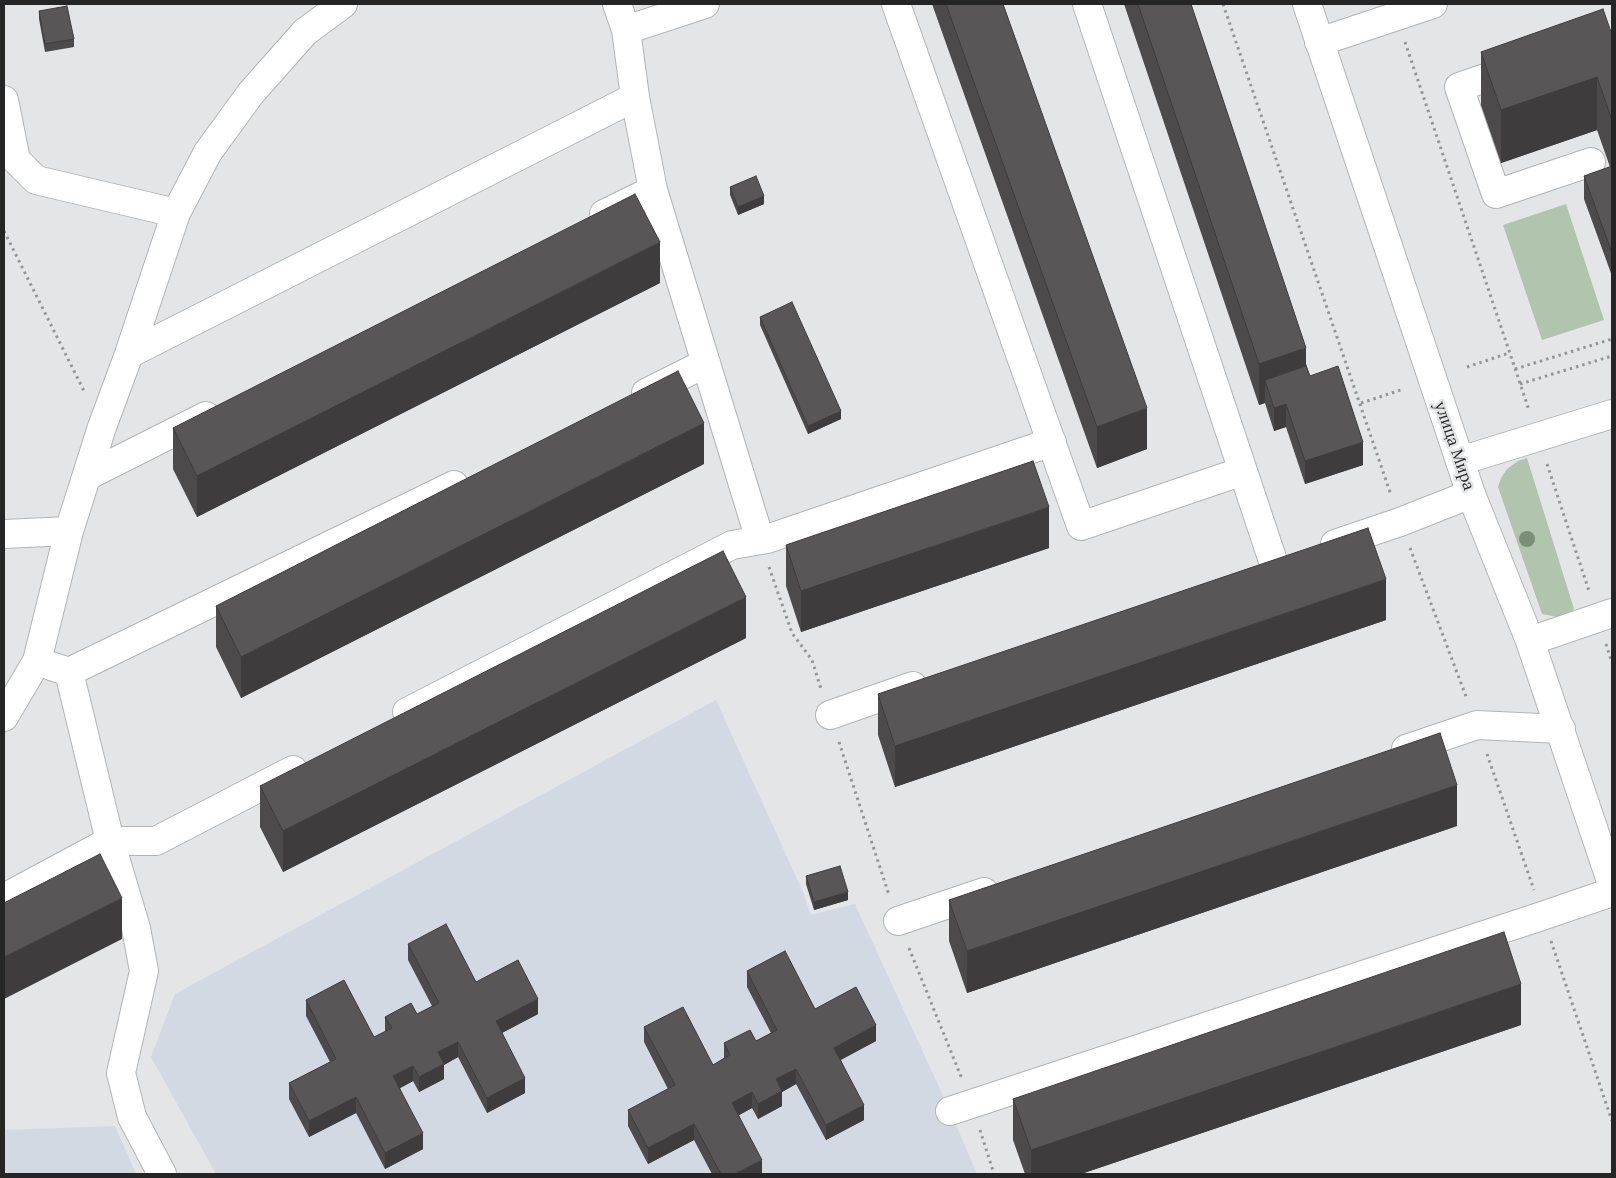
<!DOCTYPE html>
<html>
<head>
<meta charset="utf-8">
<style>
  body { margin:0 }
  #map { position:relative; width:1616px; height:1178px; overflow:hidden; background:#e3e5e7; font-family:Lora,serif }
  canvas { display:block }
  .frame { position:absolute; inset:0; border:5px solid #252526; pointer-events:none }
</style>
</head>
<body>
<div id="map">
<canvas width="1616" height="1178"></canvas>
<div class="frame"></div>
</div>
<script>
const context = document.querySelector('canvas').getContext('2d');
context.lineJoin = 'round';
function paint(path, color) { context.fillStyle = color; context.fill(path, 'evenodd'); }
const toPath = rows => new Path2D(rows.map(r => 'M' + r).join(''));
function stroke(path, color, width, dash) { context.strokeStyle = color; context.lineWidth = width; context.lineCap = dash ? 'butt' : 'round'; context.setLineDash(dash || []); context.stroke(path); }
function drawText(font, color, halo, rows, align = 'center') {
  context.font = font + ' Lora,serif'; context.lineWidth = 5; context.setLineDash([]); context.textBaseline = 'middle'; context.strokeStyle = halo; context.fillStyle = color; for (const [text, x, y, turn = 0] of rows) {
    context.save(); context.translate(x, y); context.rotate((+turn || 0) * Math.PI / 180); context.textAlign = isNaN(turn) ? turn : align; if (halo) context.strokeText(text, 0, 0); context.fillText(text, 0, 0); context.restore();
  }
}
paint(toPath([
  [716,700,802,890,811,915,855,904,950,1111,977,1174,216,1174,151,1057,175,994],
  [115,1126,136,1174,4,1174,4,1130]
]), '#d3d9e2');
paint(toPath([
  [1566,204,1604,320,1542,340,1503,225],
  [1527,458,1574,609,1568,614,1558,617,1542,614,1498,487,1501,478,1507,469,1518,461]
]), '#b1c4ad');
const minor = toPath([
  [896,4,1081,526,1243,471,1274,564],
  [1087,4,1243,471],
  [626,30,705,4],
  [1319,42,1433,4],
  [1515,68,1459,87,1496,194,1591,162],
  [4,100,16,160,36,180,176,213],
  [653,190,760,540],
  [604,214,653,190,635,97],
  [129,354,635,97,626,30,617,4],
  [646,393,706,363],
  [1460,461,1612,414],
  [87,476,206,416],
  [4,534,69,531],
  [1335,544,1400,522,1471,494],
  [1530,641,1612,613],
  [51,666,69,672,110,841,136,928,144,971,121,1073,132,1117,162,1174],
  [69,672,454,485],
  [407,712,732,545,767,539,1052,442],
  [830,715,913,686],
  [4,717,37,661,69,531,102,427,129,354,176,213,208,152,251,93,305,32,343,4],
  [1406,749,1477,725,1561,729],
  [4,898,110,841,156,841,293,770],
  [898,921,984,892],
  [950,1111,1542,916,1612,892]
]);
const major = toPath([
  [1307,4,1471,494,1530,641,1612,884]
]);
stroke(minor, '#b2b4b6', 30);
stroke(major, '#b2b4b6', 30);
stroke(toPath([
  [1223,4,1391,495],
  [1405,42,1529,410],
  [4,231,84,391],
  [1467,367,1509,353],
  [1515,369,1612,339],
  [1520,384,1612,356],
  [1361,403,1401,390],
  [1547,464,1589,591],
  [1410,548,1467,699],
  [769,567,792,633,812,660,821,689],
  [1606,644,1612,663],
  [839,742,889,895],
  [1487,754,1534,890],
  [1551,941,1612,1121],
  [909,948,962,1079],
  [980,1130,994,1174]
]), '#949597', 3, [2.5, 4]);
stroke(minor, '#fff', 28);
stroke(major, '#fff', 28);
context.fillStyle = '#7a8f78';
for (const [x, y] of [
  [1527,539]
]) { context.beginPath(); context.arc(x, y, 8, 0, 2 * Math.PI); context.fill(); }
paint(toPath([
  [932,4,1003,4,1147,449,1097,468],
  [1124,4,1191,4,1310,376,1363,465,1305,484,1286,427,1274,431,1265,403,1259,405],
  [39,11,74,39,74,47,45,52,39,19],
  [1612,35,1612,276,1584,199,1584,176,1610,167,1597,130,1501,163,1481,105,1481,52],
  [730,187,764,204,738,215,730,195],
  [660,283,197,517,173,469,173,428],
  [760,317,841,419,808,434,760,325],
  [704,464,241,698,216,647,216,606],
  [786,545,1049,548,801,632,786,586],
  [1386,620,895,787,878,735,878,694],
  [746,638,283,872,260,827,260,786],
  [1457,826,967,993,949,941,949,900],
  [806,876,848,900,814,910,806,884],
  [408,944,476,982,538,1014,502,1033,525,1093,487,1113,458,1057,444,1065,444,1079,419,1092,413,1081,400,1088,423,1149,385,1169,356,1113,309,1137,289,1099,289,1083,330,1062,306,1016,306,1000,374,1037,385,1032,385,1017,417,1014,432,1006,408,960],
  [747,971,815,1009,876,1041,841,1060,864,1120,826,1140,796,1084,782,1092,782,1106,758,1119,752,1108,739,1115,762,1174,712,1174,694,1140,648,1164,628,1126,628,1110,668,1089,644,1042,644,1027,713,1065,724,1058,724,1043,756,1041,771,1033,747,987],
  [1521,1025,1081,1174,1025,1174,1013,1140,1013,1099]
]), '#4c4a4b');
paint(toPath([
  [1597,77,1597,130,1501,163,1501,110],
  [764,196,764,204,738,215,738,207],
  [660,242,660,283,197,517,197,476],
  [1306,348,1306,389,1265,380,1265,403,1259,405,1259,364],
  [1286,404,1286,427,1274,431,1274,408],
  [1147,408,1147,449,1097,468,1097,427],
  [841,411,841,419,808,434,808,426],
  [704,423,704,464,241,698,241,657],
  [1363,442,1363,465,1305,484,1305,461],
  [1049,507,1049,548,801,632,801,591],
  [1386,579,1386,620,895,787,895,746],
  [746,597,746,638,283,872,283,831],
  [1457,785,1457,826,967,993,967,951],
  [848,892,848,900,814,910,814,902],
  [122,898,122,939,4,999,4,957],
  [1521,984,1521,1025,1081,1174,1031,1174,1031,1150],
  [538,999,538,1014,496,1036,496,1021],
  [876,1025,876,1041,834,1063,834,1048],
  [458,1042,458,1057,444,1065,444,1079,419,1092,419,1077,438,1052],
  [413,1066,413,1081,393,1092,393,1076],
  [796,1069,796,1084,782,1092,782,1106,758,1119,758,1104,776,1079],
  [525,1078,525,1093,487,1113,487,1098],
  [752,1092,752,1108,732,1119,732,1103],
  [356,1097,356,1113,309,1137,309,1121],
  [864,1105,864,1120,826,1140,826,1125],
  [694,1124,694,1140,648,1164,648,1148],
  [423,1133,423,1149,385,1169,385,1153],
  [762,1160,762,1174,735,1174]
]), '#3e3c3d');
const building = toPath([
  [946,4,1003,4,1147,408,1097,427,946,4],
  [1138,4,1191,4,1306,348,1259,364,1138,4],
  [67,6,74,39,45,44,39,11,67,6],
  [1603,9,1612,35,1612,120,1597,77,1501,110,1481,52,1603,9],
  [1612,166,1612,253,1584,176,1612,166],
  [756,176,764,196,738,207,730,187,756,176],
  [635,194,660,242,197,476,173,428,635,194],
  [792,302,841,411,808,426,760,317,792,302],
  [1306,366,1310,376,1338,366,1363,442,1305,461,1286,404,1274,408,1265,380,1306,366],
  [678,371,704,423,241,657,216,606,678,371],
  [1033,461,1049,507,801,591,786,545,1033,461],
  [1368,528,1386,579,895,746,878,694,1368,528],
  [723,551,746,597,283,831,260,786,723,551],
  [1440,733,1457,785,967,951,949,900,1440,733],
  [100,854,122,898,4,957,4,903,100,854],
  [840,866,848,892,814,902,806,876,840,866],
  [446,924,476,982,518,960,538,999,496,1021,525,1078,487,1098,458,1042,438,1052,444,1064,419,1077,413,1066,393,1076,423,1133,385,1153,356,1097,309,1121,289,1083,336,1059,306,1000,344,980,374,1037,392,1028,385,1017,411,1003,417,1014,439,1003,408,944,446,924],
  [1504,932,1521,984,1031,1150,1013,1099,1504,932],
  [785,951,815,1009,856,987,876,1025,834,1048,864,1105,826,1125,796,1069,776,1079,782,1091,758,1104,752,1092,732,1103,762,1160,735,1174,721,1174,694,1124,648,1148,628,1110,675,1085,644,1027,683,1007,713,1065,730,1055,724,1043,750,1030,756,1041,777,1030,747,971,785,951]
]);
paint(building, '#585657');
stroke(building, '#3e3c3d', 1);
drawText('16px', '#252526', '#e3e5e7', [
  ["улица Мира",1454,446,71]
]);
</script>
</body>
</html>
